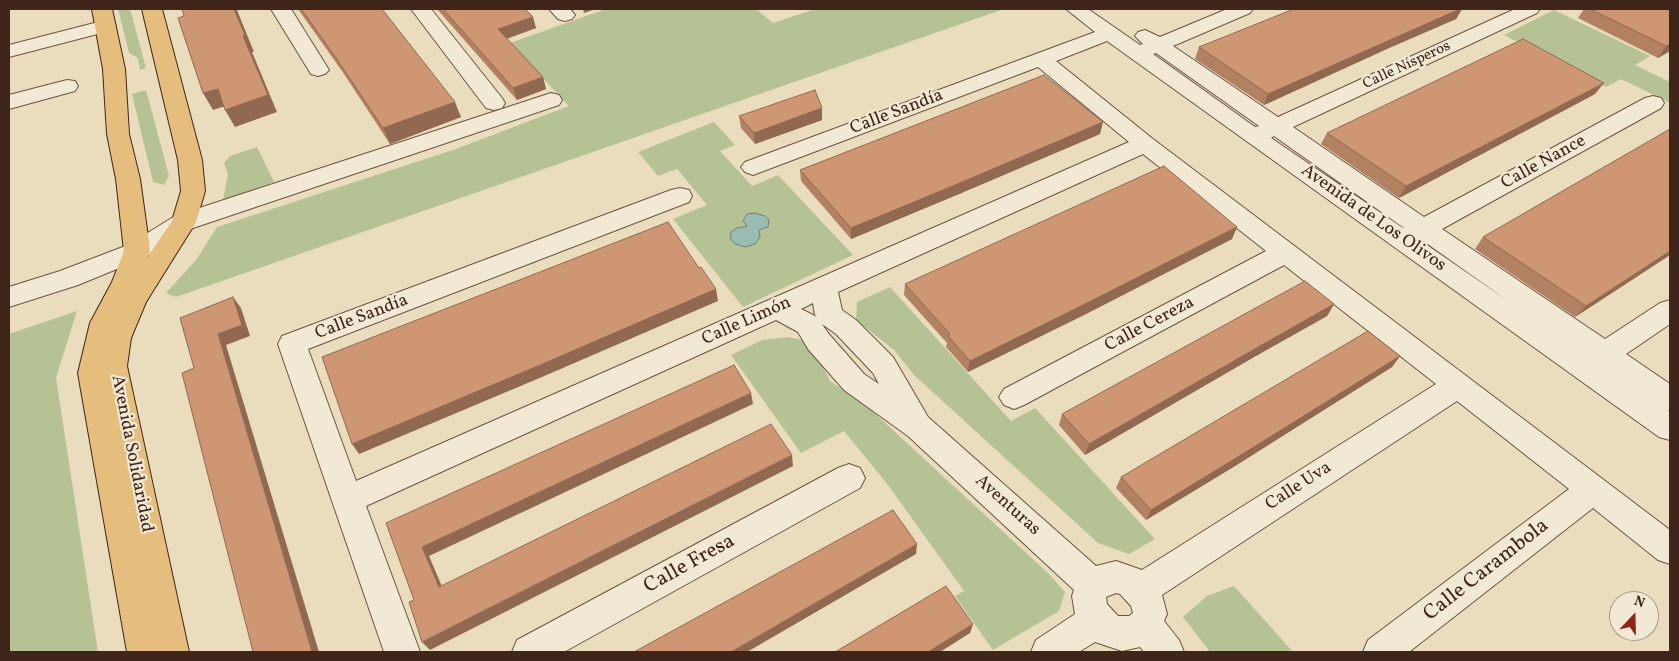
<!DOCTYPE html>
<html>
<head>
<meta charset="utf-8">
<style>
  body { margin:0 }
  #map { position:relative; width:1679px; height:661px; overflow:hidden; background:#eaddbd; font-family:Vollkorn,serif }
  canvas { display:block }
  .frame { position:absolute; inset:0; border:10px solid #40251a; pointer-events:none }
  .north { position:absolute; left:1609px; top:591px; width:50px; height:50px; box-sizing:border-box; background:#f1e9d4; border:1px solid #aa9b8a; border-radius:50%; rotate:21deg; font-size:14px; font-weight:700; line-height:20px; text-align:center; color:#40251a }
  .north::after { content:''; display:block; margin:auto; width:18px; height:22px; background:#8f2418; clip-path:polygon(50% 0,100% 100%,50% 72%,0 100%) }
</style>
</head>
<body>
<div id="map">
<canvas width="1679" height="661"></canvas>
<div class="frame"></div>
<div class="north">N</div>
</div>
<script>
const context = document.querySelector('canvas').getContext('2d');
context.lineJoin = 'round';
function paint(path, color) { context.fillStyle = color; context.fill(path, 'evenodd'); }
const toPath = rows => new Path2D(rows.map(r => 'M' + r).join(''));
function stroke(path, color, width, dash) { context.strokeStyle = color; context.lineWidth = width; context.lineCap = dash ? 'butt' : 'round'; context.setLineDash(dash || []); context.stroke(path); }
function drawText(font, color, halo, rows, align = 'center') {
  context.font = font + ' Vollkorn,serif'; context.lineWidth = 4.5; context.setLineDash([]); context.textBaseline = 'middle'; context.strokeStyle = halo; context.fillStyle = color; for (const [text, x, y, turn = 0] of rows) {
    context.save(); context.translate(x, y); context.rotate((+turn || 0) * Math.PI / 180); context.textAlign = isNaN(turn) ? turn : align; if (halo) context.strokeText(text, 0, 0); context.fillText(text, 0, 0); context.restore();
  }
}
paint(toPath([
  [118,9,130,9,146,68,140,70,138,58,129,53],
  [606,9,756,9,773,23,815,9,1004,9,176,297,166,293,196,260,217,227,453,150,569,106,510,43],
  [1554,10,1650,56,1635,65,1670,82,1670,103,1621,79,1606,87,1504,35],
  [146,90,169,176,164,185,153,182,132,94],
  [714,122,735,145,720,151,752,186,778,175,853,255,743,307,673,219,707,205,677,169,658,176,638,152],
  [257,147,274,182,223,201,228,174,224,163,230,156],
  [890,287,1011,421,1035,408,1155,539,1129,554,1098,543,914,375,894,350,856,320,857,302],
  [77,311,56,378,98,652,9,652,9,334],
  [788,337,811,342,830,381,870,409,1049,574,1065,592,1059,611,993,650,955,596,964,591,888,485,844,431,801,453,731,355,762,340],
  [1234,586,1293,652,1210,652,1183,617,1207,596]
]), '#b5c293');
const water = toPath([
  [755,213,765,216,769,220,768,227,759,230,760,237,755,244,745,247,735,244,730,238,731,232,737,228,747,226,743,221,747,214,755,213]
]);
paint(water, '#98bbb2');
stroke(water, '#757f75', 1);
const minor = toPath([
  [271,9,291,9,329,70,325,74,318,76,311,74,271,9],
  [411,9,431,9,502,98,505,103,502,108,494,110,486,108,411,9],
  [549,9,570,9,575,15,572,19,565,21,558,19,549,9],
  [1066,9,1088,9,1140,45,1143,44,1135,36,1138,32,1145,30,1160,37,1227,9,1253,9,1250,13,1173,46,1278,117,1515,9,1540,9,1537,13,1293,127,1424,217,1645,98,1653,96,1661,98,1664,103,1661,108,1442,229,1605,339,1660,303,1670,300,1670,324,1626,354,1670,384,1670,411,1667,410,1670,412,1670,440,1659,437,1107,41,1056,61,1153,139,1670,530,1670,564,1658,560,1593,508,1409,652,1363,652,1368,640,1569,489,1457,401,1162,595,1167,614,1164,621,1179,640,1184,652,1144,652,1140,647,1122,651,1095,642,1079,652,1031,652,1036,640,1075,614,1072,596,1074,590,908,436,844,390,808,349,798,332,776,320,366,506,420,652,384,652,278,344,282,336,671,190,680,188,689,190,692,196,689,202,308,349,356,481,1129,142,1038,67,761,172,753,175,745,172,741,167,745,162,1095,32,1066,9],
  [1156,53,1259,126,1255,127,1153,54,1156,53],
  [1274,136,1404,228,1403,228,1271,138,1274,136],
  [1143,154,1266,251,1004,389,999,397,1004,405,1014,409,1024,405,1284,265,1436,384,1142,570,1116,561,1096,566,928,417,893,357,856,320,842,310,838,292,1143,154],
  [1422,240,1511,303,1421,241,1422,240],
  [813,303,815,315,817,317,801,309,813,303],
  [822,324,836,334,873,373,879,384,864,374,828,333,822,324],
  [1116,593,1120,594,1131,606,1133,613,1129,616,1118,616,1107,604,1106,597,1116,593],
  [106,20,113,22,116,26,113,30,9,57,9,45,106,20],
  [67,80,75,81,78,86,75,91,9,109,9,95,67,80],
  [551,93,559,95,562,100,559,105,193,228,146,257,78,285,9,307,9,287,60,271,128,245,175,216,551,93],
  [849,464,860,468,865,478,860,488,564,652,512,652,517,640,838,468,849,464]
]);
const major = toPath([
  [92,9,112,9,125,69,129,134,140,179,150,251,147,258,172,221,181,191,178,160,142,9,162,9,202,160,205,191,196,222,146,302,131,338,127,366,189,652,127,652,78,373,90,323,112,282,124,251,116,179,107,134,103,69,92,9]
]);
stroke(minor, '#6a5343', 2);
stroke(major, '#40251a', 2);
paint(minor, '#f1e9d4');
paint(major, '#e5be7e');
paint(toPath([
  [298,9,382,9,461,117,390,144,342,71],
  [437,9,525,9,536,28,507,39,543,77,546,89,517,100],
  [1294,9,1462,9,1456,19,1389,48,1264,105,1195,59,1199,47],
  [1584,9,1670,9,1670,51,1658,58,1578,18],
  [1595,94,1399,198,1321,144,1327,133],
  [822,108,822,120,755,144,741,128,739,116],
  [1670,129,1670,255,1575,317,1475,249,1483,237],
  [1100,134,959,194,851,239,801,181,800,170],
  [1237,227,1232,239,1084,315,968,372,946,347,947,343,904,295,905,284],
  [1334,304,1327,316,1254,357,1085,455,1059,425,1062,414],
  [1400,356,1392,367,1235,466,1146,520,1116,488,1121,477]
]), '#b18162');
paint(toPath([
  [234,9,236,9,237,10,254,52,252,52,277,112,235,127,225,110],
  [583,9,596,9,584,13],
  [1460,9,1462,9,1456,19,1389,48,1264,105,1268,94],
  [533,17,536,28,502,40,498,29],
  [1670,44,1670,51,1658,58,1666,46],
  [543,77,546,89,517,100,513,88],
  [1604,83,1595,94,1399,198,1406,186],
  [218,89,228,105,213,110,203,93],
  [455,102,461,117,390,144,383,128],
  [822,108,822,120,755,144,754,133],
  [1103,122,1100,134,959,194,851,239,851,228],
  [1237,227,1232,239,1084,315,968,372,970,361],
  [1670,251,1670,255,1575,317,1586,306],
  [716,289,718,301,549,374,359,454,352,444],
  [233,297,241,308,250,336,226,345,319,652,312,652,218,334],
  [1334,304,1327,316,1254,357,1085,455,1089,444,1260,346],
  [1400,356,1392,367,1235,466,1146,520,1151,510],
  [751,393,753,404,429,556,446,596,439,587,422,547],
  [792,455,793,466,430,650,422,642],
  [917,544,916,554,747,652,731,652],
  [973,624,970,633,940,652,928,652]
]), '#906950');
const building = toPath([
  [182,9,234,9,245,35,243,36,268,95,225,110,218,89,203,93,178,18,184,16,182,9],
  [301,9,382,9,455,102,383,128,334,55,301,9],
  [443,9,525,9,533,17,498,29,543,77,513,88,443,9],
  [1294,9,1460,9,1268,94,1199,47,1294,9],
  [1590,9,1670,9,1670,44,1666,46,1590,9],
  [1523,39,1604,83,1406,186,1327,133,1523,39],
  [1044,75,1103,122,960,183,851,228,800,170,1044,75],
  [815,90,822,108,754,133,739,116,815,90],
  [1670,129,1670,251,1586,306,1483,237,1670,129],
  [1164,166,1237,227,1087,303,970,361,948,336,950,334,905,284,1164,166],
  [668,222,699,268,701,267,716,289,545,363,352,444,322,357,668,222],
  [1305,281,1334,304,1260,346,1089,444,1062,414,1305,281],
  [233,297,242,325,218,334,312,652,253,652,182,373,194,368,180,318,233,297],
  [1368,331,1400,356,1241,455,1151,510,1121,477,1368,331],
  [734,365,751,393,422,547,439,587,771,424,792,455,422,642,409,602,414,600,386,523,734,365],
  [893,510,917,544,731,652,634,652,893,510],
  [946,586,973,624,928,652,835,652,946,586]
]);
paint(building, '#ce9672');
stroke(building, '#906950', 1);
drawText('15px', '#40251a', '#f1e9d4', [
  ["Calle Nísperos",1407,66,-25]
]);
drawText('18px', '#40251a', '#f1e9d4', [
  ["Calle Sandía",897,113,-21],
  ["Calle Nance",1544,163,-29],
  ["Avenida de Los Olivos",1373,219,35],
  ["Calle Sandía",362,318,-21],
  ["Calle Limón",747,322,-24],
  ["Calle Cereza",1150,325,-28],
  ["Avenida Solidaridad",131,454,79],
  ["Calle Uva",1299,487,-33],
  ["Aventuras",1007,506,42]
]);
drawText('21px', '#40251a', '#f1e9d4', [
  ["Calle Fresa",690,565,-29],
  ["Calle Carambola",1487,571,-38]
]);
</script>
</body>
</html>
